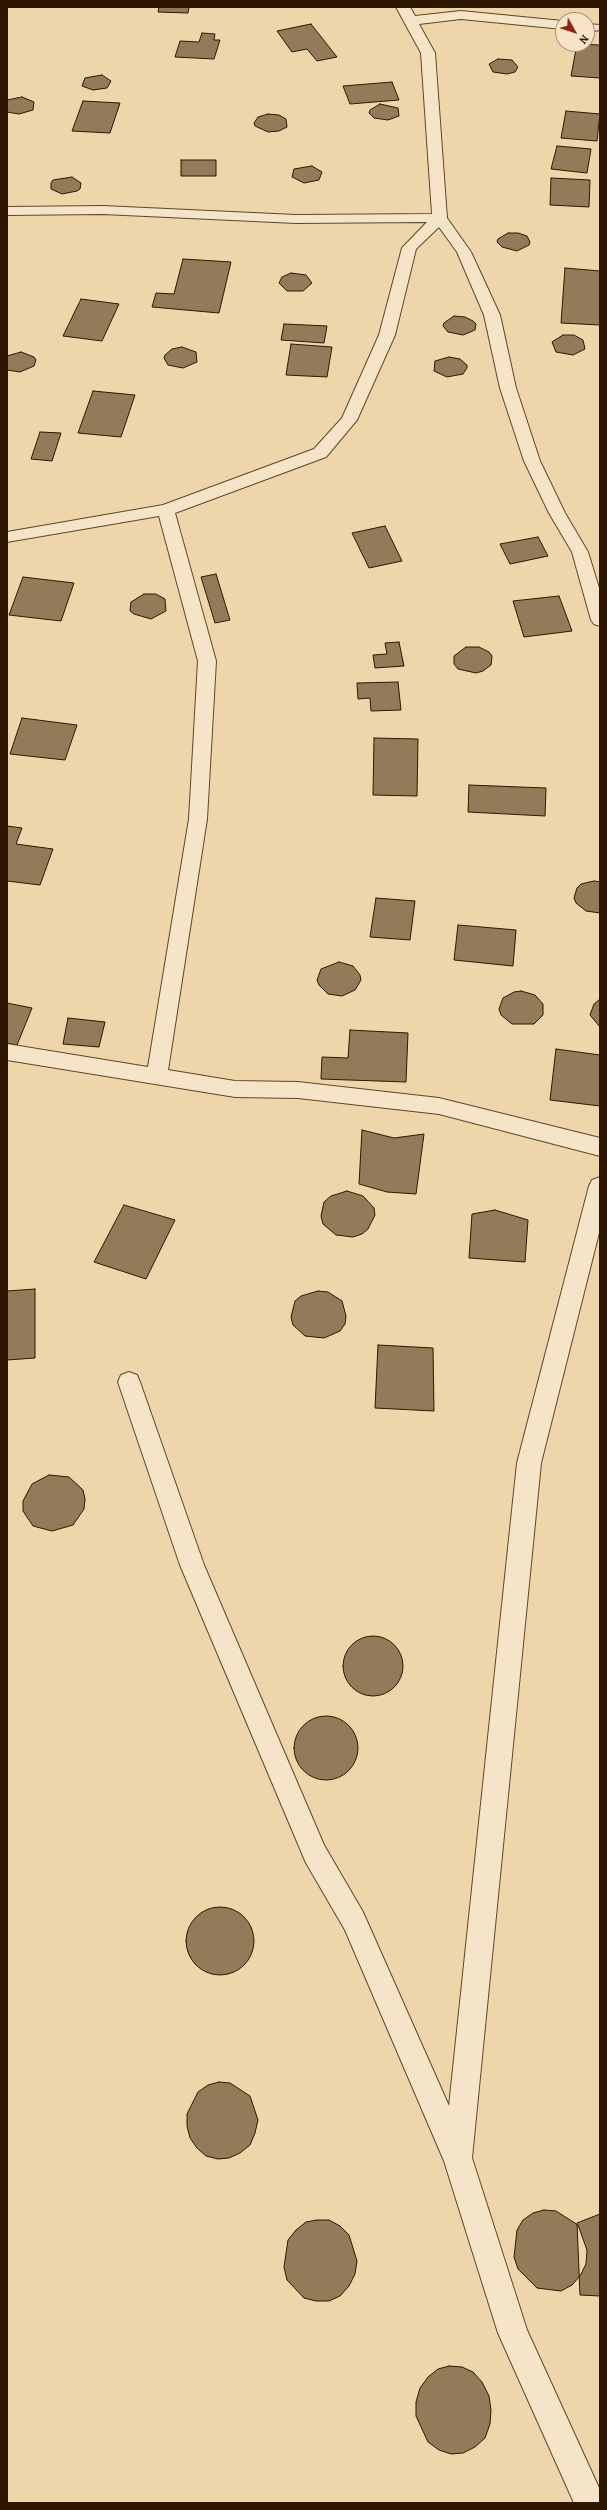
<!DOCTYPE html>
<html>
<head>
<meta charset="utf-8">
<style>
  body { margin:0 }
  #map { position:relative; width:607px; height:2510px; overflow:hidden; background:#efd6aa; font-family:Alegreya,serif }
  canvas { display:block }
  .frame { position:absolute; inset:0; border:8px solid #2f1600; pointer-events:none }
  .north { position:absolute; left:555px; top:12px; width:40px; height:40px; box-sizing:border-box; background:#f5e4c8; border:1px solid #a69278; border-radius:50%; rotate:129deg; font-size:11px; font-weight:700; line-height:16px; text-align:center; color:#2f1600 }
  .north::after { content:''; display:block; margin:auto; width:14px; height:18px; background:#8f2418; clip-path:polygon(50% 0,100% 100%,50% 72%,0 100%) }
</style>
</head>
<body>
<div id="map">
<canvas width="607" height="2510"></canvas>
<div class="frame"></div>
<div class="north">N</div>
</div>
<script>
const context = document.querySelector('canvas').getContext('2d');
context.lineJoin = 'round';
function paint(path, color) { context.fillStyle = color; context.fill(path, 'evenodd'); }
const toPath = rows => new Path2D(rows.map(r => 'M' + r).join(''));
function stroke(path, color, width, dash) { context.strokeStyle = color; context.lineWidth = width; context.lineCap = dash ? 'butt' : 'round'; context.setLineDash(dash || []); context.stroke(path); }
const building = toPath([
  [159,7,189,7,188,13,158,12,159,7],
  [311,24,337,57,317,61,307,49,292,52,277,31,311,24],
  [202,33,215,34,214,40,220,40,214,59,175,57,180,41,199,42,202,33],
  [577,44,600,45,600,78,571,76,577,44],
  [498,59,512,60,518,67,515,72,507,74,493,72,489,64,498,59],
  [102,75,111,81,107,88,93,90,82,86,85,78,102,75],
  [392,82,399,100,350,104,343,86,392,82],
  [22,97,34,102,33,110,19,114,7,112,7,100,22,97],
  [83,101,120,103,110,133,72,131,83,101],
  [380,104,398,108,399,116,388,120,374,118,369,113,370,110,380,104],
  [566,111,600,114,597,141,561,138,566,111],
  [268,114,279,115,286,119,287,127,279,131,268,132,255,126,254,123,258,117,268,114],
  [557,146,591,149,587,173,551,169,557,146],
  [181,160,216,160,216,176,181,176,181,160],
  [312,166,322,172,319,180,304,183,292,177,294,169,312,166],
  [72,177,81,183,80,189,77,191,62,194,51,189,51,183,53,180,72,177],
  [551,178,590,180,589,207,550,205,551,178],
  [508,233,518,233,527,236,530,242,529,245,517,251,502,247,497,242,498,239,508,233],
  [183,259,231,262,219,313,152,307,156,293,174,294,183,259],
  [565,268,600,271,600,325,561,323,565,268],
  [291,273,306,275,312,283,303,291,287,291,279,283,282,277,291,273],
  [81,299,119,304,102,341,63,336,81,299],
  [454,316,465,317,473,321,476,324,475,330,463,335,448,332,443,326,444,323,454,316],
  [284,324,327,326,324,343,281,340,284,324],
  [563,335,574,335,583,340,585,349,573,355,556,352,552,342,563,335],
  [291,344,332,347,327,377,286,375,291,344],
  [182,347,196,352,197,362,183,368,168,365,164,358,165,355,172,349,182,347],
  [21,352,34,357,36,360,34,366,20,372,7,370,7,356,21,352],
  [449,357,460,359,467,365,467,368,463,374,447,377,434,371,435,361,449,357],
  [93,391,135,395,121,437,78,433,93,391],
  [40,432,61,433,52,461,31,459,40,432],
  [385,526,402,561,369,568,352,533,385,526],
  [538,537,548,556,510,564,500,544,538,537],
  [216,574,230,620,215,623,201,577,216,574],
  [23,577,74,583,61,621,9,615,23,577],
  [144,594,156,594,165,599,166,611,151,619,134,614,130,611,131,602,144,594],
  [559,596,572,631,524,637,513,601,559,596],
  [399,642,404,666,375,668,373,655,387,654,385,643,399,642],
  [466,647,479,647,489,652,492,656,491,665,483,671,476,673,458,669,454,664,454,656,466,647],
  [398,682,401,710,371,711,370,698,358,699,357,683,398,682],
  [22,718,77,725,65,760,10,754,22,718],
  [374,738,418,739,417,796,373,795,374,738],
  [469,785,546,788,545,816,468,812,469,785],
  [7,826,22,828,16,844,53,849,40,885,7,881,7,826],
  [594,881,600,882,600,913,586,911,576,903,574,898,577,888,581,884,594,881],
  [376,898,415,901,410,940,370,937,376,898],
  [458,925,516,930,513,966,454,960,458,925],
  [339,962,353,966,360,975,361,980,355,990,342,996,328,994,319,985,317,980,321,969,339,962],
  [521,991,535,995,543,1004,543,1015,534,1024,512,1024,501,1015,499,1009,503,998,514,992,521,991],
  [600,999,600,1027,590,1015,594,1004,600,999],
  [7,1003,32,1008,17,1045,7,1043,7,1003],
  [68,1018,105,1022,99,1047,63,1044,68,1018],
  [350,1030,408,1033,406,1082,321,1079,322,1057,348,1058,350,1030],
  [556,1049,600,1055,600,1106,550,1100,556,1049],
  [362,1130,394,1138,424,1134,416,1194,387,1192,359,1184,362,1130],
  [347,1191,363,1196,374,1208,375,1215,368,1229,362,1234,353,1237,336,1235,323,1224,321,1216,324,1202,331,1196,347,1191],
  [124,1205,175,1220,146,1279,94,1262,124,1205],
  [495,1210,528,1220,525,1262,469,1258,472,1214,495,1210],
  [35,1289,35,1358,7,1360,7,1291,35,1289],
  [318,1291,328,1292,342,1301,346,1316,345,1324,340,1331,324,1338,305,1336,293,1325,291,1317,295,1301,301,1296,318,1291],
  [378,1345,433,1348,434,1411,375,1408,378,1345],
  [49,1475,69,1477,83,1490,85,1499,84,1509,73,1525,52,1531,33,1526,23,1511,23,1501,32,1484,49,1475],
  '343 1666a30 30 0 1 1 60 0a30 30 0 1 1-60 0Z',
  '294 1748a32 32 0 1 1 64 0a32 32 0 1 1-64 0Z',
  '186 1941a34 34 0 1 1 68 0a34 34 0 1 1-68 0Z',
  [219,2082,230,2083,250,2096,258,2120,255,2133,250,2145,240,2153,229,2158,218,2159,206,2156,197,2148,190,2138,187,2126,187,2114,198,2092,208,2085,219,2082],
  [544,2210,556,2211,578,2225,587,2250,586,2264,580,2276,572,2285,561,2291,537,2288,518,2269,514,2257,517,2230,523,2220,533,2213,544,2210],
  [600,2214,600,2296,580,2295,577,2223,600,2214],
  [317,2220,329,2220,340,2226,349,2235,357,2261,355,2274,349,2286,340,2296,329,2301,316,2301,304,2298,287,2280,284,2267,288,2240,296,2230,306,2222,317,2220],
  [449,2366,462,2367,473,2372,482,2382,489,2396,491,2410,490,2424,485,2438,475,2447,463,2453,451,2454,439,2450,428,2442,416,2416,416,2402,420,2388,428,2377,438,2369,449,2366]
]);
paint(building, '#937a58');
stroke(building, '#2f1600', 1);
const street = toPath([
  [396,7,410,7,415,16,461,11,563,21,563,29,461,19,419,24,435,53,447,218,471,252,500,315,516,388,540,461,565,513,588,552,600,591,600,626,594,624,591,620,572,552,549,513,524,461,500,388,484,315,457,252,439,227,416,249,395,335,357,420,326,457,175,513,216,661,207,819,168,1070,235,1081,298,1082,439,1098,600,1138,600,1156,439,1114,298,1098,235,1097,7,1060,7,1044,148,1067,189,819,198,661,159,516,7,542,7,532,163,505,314,449,342,418,379,335,402,248,427,222,296,223,103,214,7,215,7,207,103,206,296,215,432,214,421,53,396,7],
  [587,24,600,25,600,30,587,32,587,24],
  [600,1177,600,1229,541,1463,472,2158,527,2330,600,2490,600,2503,574,2503,498,2333,444,2161,345,1930,306,1863,180,1565,118,1382,121,1375,129,1372,137,1375,140,1382,204,1565,324,1845,363,1912,449,2106,517,1463,589,1186,592,1180,600,1177]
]);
stroke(street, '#5f462a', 2);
paint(street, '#f5e4c8');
</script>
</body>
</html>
